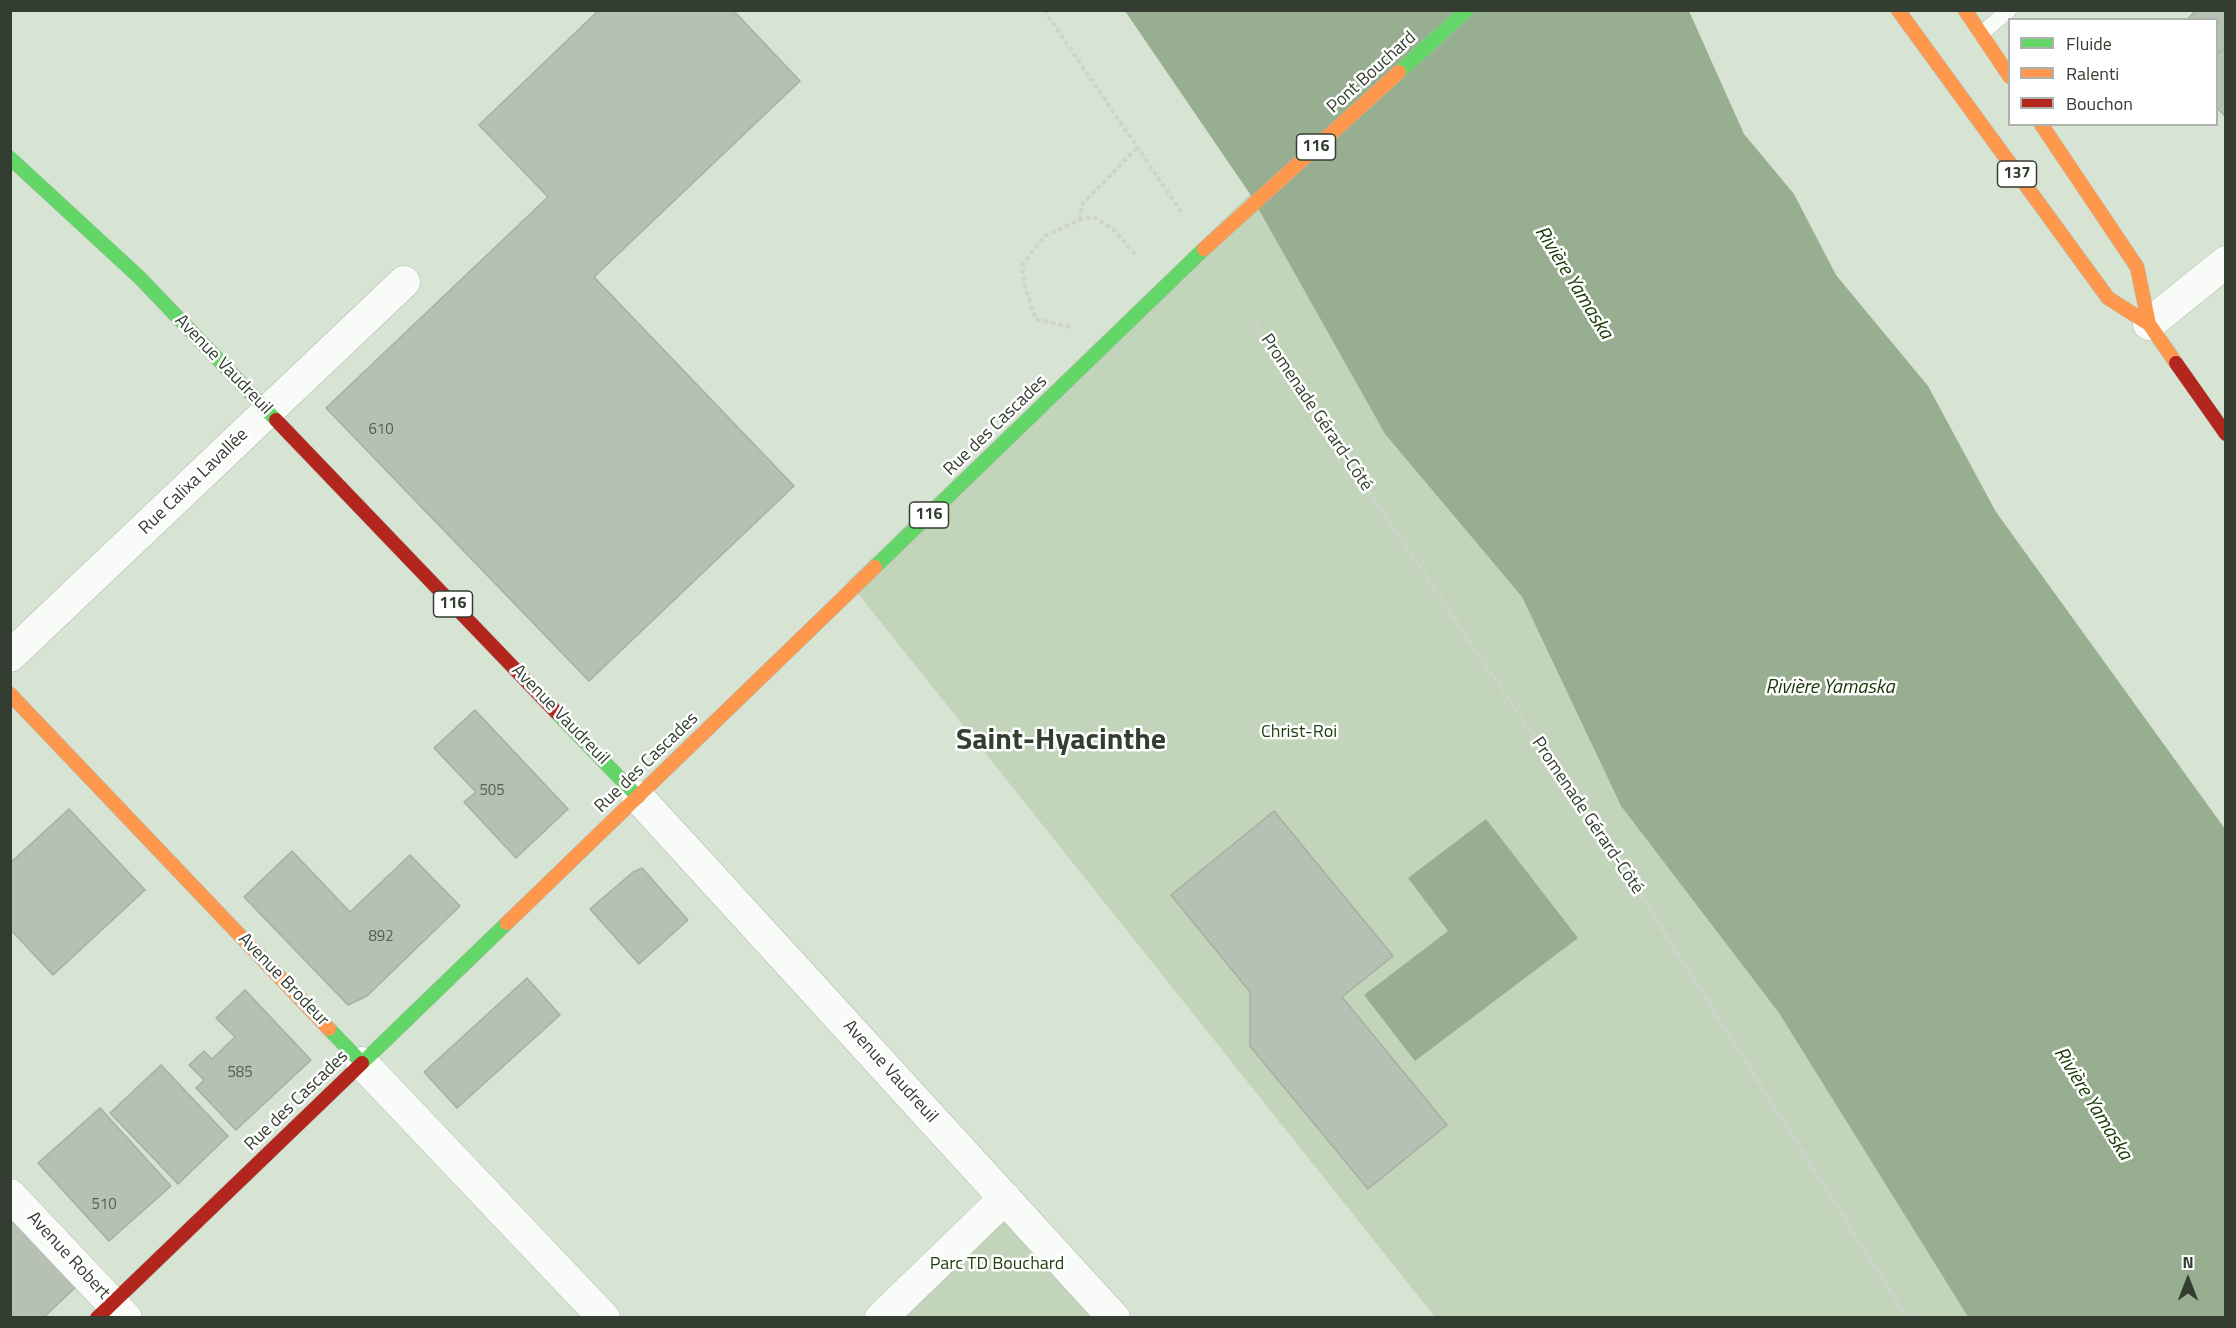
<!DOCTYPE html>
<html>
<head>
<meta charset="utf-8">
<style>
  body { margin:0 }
  #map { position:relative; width:2236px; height:1328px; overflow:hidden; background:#d8e4d3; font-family:"Titillium Web",sans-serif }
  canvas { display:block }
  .frame { position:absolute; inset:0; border:12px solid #343d31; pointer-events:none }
  .legend { position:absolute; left:2008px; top:18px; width:210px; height:108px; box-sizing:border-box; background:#fff; border:2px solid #aeb1ad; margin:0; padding:8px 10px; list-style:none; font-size:18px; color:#343d31 }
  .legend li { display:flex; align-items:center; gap:12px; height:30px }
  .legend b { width:30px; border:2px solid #aeb1ad }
  .north { position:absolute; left:2158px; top:1250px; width:60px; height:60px; -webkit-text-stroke:4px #fff; paint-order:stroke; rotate:0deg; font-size:16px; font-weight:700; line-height:24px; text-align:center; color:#343d31 }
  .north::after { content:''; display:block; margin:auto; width:21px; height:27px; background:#343d31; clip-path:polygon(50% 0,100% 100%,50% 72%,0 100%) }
</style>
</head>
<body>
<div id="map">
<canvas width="2236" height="1328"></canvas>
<div class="frame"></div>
<ul class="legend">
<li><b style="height:8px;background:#63d668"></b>Fluide</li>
<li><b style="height:8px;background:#ff974d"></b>Ralenti</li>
<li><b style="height:8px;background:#b3261e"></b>Bouchon</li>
</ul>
<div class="north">N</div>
</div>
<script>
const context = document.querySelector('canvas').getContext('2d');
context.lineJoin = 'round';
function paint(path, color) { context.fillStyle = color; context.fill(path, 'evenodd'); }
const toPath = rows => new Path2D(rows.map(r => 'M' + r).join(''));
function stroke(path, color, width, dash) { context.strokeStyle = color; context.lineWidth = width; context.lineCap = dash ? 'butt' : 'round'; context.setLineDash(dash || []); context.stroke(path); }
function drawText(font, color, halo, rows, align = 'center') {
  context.font = font + ' "Titillium Web",sans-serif'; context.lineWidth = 5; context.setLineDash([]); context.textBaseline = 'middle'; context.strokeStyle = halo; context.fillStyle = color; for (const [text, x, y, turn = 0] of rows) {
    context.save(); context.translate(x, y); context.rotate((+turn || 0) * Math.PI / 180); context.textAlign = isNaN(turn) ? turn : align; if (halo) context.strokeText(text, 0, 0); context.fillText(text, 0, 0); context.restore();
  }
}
paint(toPath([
  [1250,194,1385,434,1522,597,1621,806,1779,1013,1968,1317,1435,1317,848,581],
  [998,1190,1120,1318,864,1318]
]), '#c2d5bb');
paint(toPath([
  [1125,11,1689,11,1744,134,1794,194,1836,275,1928,386,1996,512,2225,829,2225,1317,1968,1317,1779,1013,1621,806,1522,597,1385,434,1250,194],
  [1486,819,1578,938,1415,1061,1364,995,1448,931,1408,878]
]), '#98ae90');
const building = toPath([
  [599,10,733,10,800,81,594,277,794,486,589,681,326,408,548,197,479,125,599,10],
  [2196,10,2226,10,2226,47,2216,55,2216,20,2187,20,2196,10],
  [2226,47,2226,117,2216,107,2216,55,2226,47],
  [475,710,568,809,516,858,464,802,476,792,434,748,475,710],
  [69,809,145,890,53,975,10,929,10,863,69,809],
  [1274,811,1393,956,1342,997,1447,1125,1368,1189,1250,1046,1250,992,1171,895,1274,811],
  [292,851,350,912,410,855,460,906,367,996,348,1005,244,897,292,851],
  [642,868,688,920,639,964,590,909,633,872,642,868],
  [527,978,560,1015,457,1108,424,1072,527,978],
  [245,990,311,1060,236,1130,196,1088,204,1080,189,1065,204,1051,212,1059,235,1037,216,1018,245,990],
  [161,1065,228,1136,178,1184,110,1113,161,1065],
  [100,1108,171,1186,109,1241,38,1163,100,1108],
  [10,1211,79,1284,43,1318,10,1318,10,1211]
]);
paint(building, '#b6c0b3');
stroke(building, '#a6afa2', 1.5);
const lane = toPath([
  [1981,34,2009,10]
]);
const street = toPath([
  [2149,324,2226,262],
  [10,656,404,282],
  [638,797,1114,1318],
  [362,1063,604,1318],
  [10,1195,126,1318],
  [881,1318,1005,1198]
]);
const fast = toPath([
  [1399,72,1467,10],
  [10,158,139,277,276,420],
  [875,567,1204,249],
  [557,713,638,797],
  [329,1029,362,1063,507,923]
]);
const slow = toPath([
  [1898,10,2108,298,2149,324],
  [1965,10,2010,77],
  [2041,124,2137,267,2149,324,2176,363],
  [1204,249,1399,72],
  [10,694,329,1029],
  [507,923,875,567]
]);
const jam = toPath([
  [2176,363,2226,434],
  [276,420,557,713],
  [97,1318,362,1063]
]);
stroke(lane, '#b2bbae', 16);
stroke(street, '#b2bbae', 33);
stroke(fast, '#b2bbae', 15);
stroke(slow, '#b2bbae', 15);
stroke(jam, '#b2bbae', 15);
stroke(toPath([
  [1044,10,1182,213],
  [1079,220,1083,203,1137,148],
  [1255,323,1637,889,1907,1318],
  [1070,327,1036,319,1025,288,1022,265,1045,236,1079,220,1093,217,1113,229,1137,256]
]), '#cfd2cd', 4, [4.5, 3]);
stroke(lane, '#f9fbf8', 15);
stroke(street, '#f9fbf8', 32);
stroke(fast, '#63d668', 14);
stroke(slow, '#ff974d', 14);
stroke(jam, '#b3261e', 14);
drawText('15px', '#545e52', null, [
  ["610",381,430],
  ["505",492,791],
  ["892",381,937],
  ["585",240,1073],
  ["510",104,1205]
]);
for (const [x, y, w] of [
  [1316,147,39],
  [2017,174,39],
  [929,515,39],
  [453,604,39]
]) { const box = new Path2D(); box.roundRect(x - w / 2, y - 13, w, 26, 4.5); context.fillStyle = '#fff'; context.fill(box); stroke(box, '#343d31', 1.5); }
drawText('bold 16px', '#343d31', null, [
  ["116",1316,147],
  ["137",2017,174],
  ["116",929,515],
  ["116",453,604]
]);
drawText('18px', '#343d31', '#fff', [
  ["Pont Bouchard",1372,73,-42],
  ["Avenue Vaudreuil",223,365,46],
  ["Promenade Gérard-Côté",1316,413,56],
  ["Rue des Cascades",996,426,-44],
  ["Rue Calixa Lavallée",194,482,-44],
  ["Avenue Vaudreuil",560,715,46],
  ["Rue des Cascades",647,763,-44],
  ["Promenade Gérard-Côté",1587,816,56],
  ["Avenue Brodeur",283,980,46],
  ["Avenue Vaudreuil",890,1072,48],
  ["Rue des Cascades",297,1101,-44],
  ["Avenue Robert",68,1256,47]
]);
drawText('18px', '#1d3f0b', '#fff', [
  ["Christ-Roi",1299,733],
  ["Parc TD Bouchard",997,1265]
]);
drawText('italic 20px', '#173904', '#fff', [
  ["Rivière Yamaska",1573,283,58],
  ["Rivière Yamaska",1830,688],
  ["Rivière Yamaska",2092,1104,58]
]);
drawText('bold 30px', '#343d31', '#fff', [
  ["Saint-Hyacinthe",1061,742]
]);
</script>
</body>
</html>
